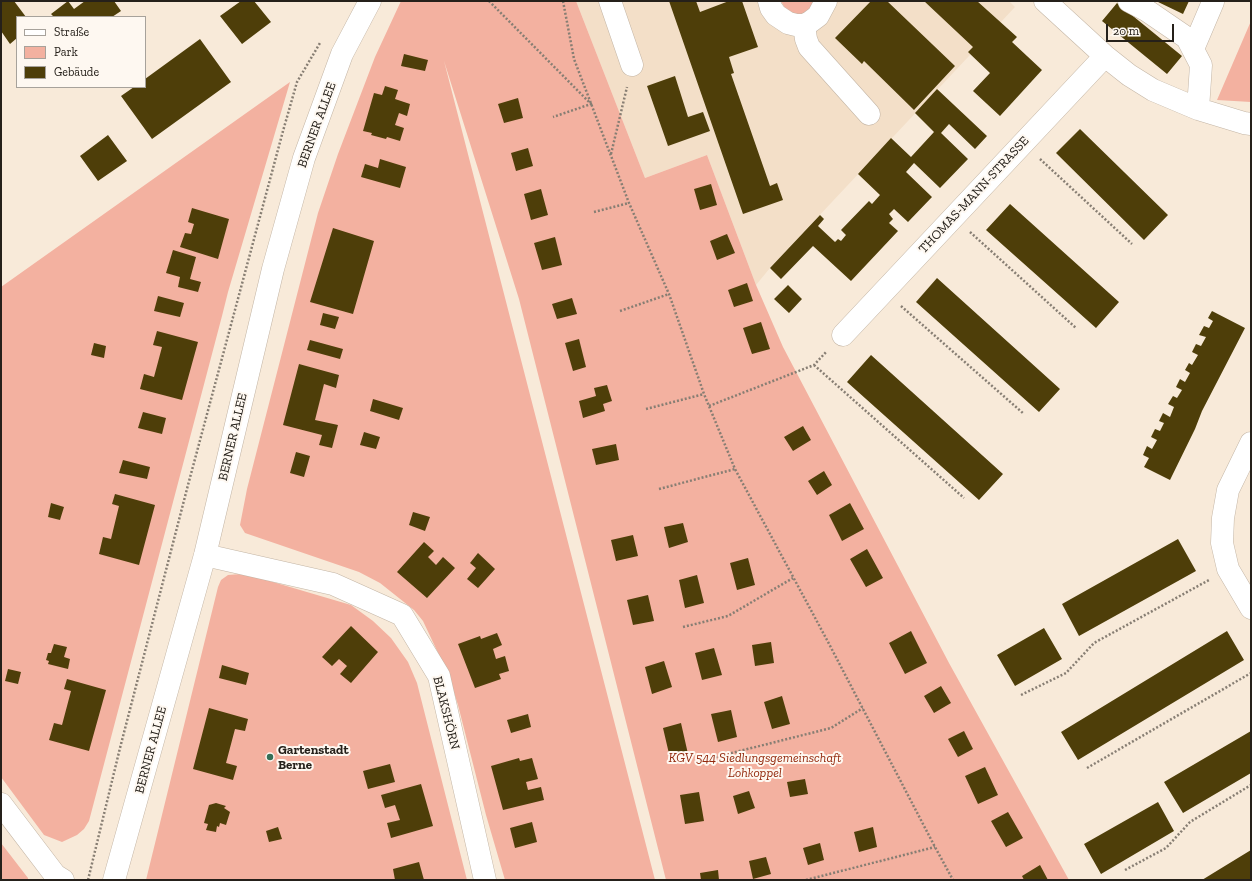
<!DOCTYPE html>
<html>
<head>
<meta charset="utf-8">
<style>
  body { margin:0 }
  #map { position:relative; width:1252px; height:881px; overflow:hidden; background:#f8ead9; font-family:"Zilla Slab",serif }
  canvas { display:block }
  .frame { position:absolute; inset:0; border:2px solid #25201a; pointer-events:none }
  .legend { position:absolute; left:16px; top:16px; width:130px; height:72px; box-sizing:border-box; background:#fef8f1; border:1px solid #a7a29b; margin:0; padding:5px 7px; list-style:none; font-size:12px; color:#25201a }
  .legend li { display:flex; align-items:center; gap:8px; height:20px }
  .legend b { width:20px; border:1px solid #a7a29b }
  .scale { position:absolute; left:1106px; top:24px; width:68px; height:18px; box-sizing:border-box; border:2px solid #25201a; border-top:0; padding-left:5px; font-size:12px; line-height:14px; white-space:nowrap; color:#25201a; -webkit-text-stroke:3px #fef8f1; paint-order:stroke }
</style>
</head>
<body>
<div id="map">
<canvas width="1252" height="881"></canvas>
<div class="frame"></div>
<ul class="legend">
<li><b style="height:5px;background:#fff"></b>Straße</li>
<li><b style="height:11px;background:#f3b1a0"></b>Park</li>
<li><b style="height:11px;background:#4e3e09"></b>Gebäude</li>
</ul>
<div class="scale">20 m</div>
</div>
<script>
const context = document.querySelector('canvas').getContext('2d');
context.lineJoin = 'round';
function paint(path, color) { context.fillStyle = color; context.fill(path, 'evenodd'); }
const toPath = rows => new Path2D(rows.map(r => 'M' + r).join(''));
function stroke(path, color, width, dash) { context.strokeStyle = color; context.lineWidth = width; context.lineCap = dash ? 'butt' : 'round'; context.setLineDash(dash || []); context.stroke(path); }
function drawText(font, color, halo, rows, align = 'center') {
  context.font = font + ' "Zilla Slab",serif'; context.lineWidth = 4; context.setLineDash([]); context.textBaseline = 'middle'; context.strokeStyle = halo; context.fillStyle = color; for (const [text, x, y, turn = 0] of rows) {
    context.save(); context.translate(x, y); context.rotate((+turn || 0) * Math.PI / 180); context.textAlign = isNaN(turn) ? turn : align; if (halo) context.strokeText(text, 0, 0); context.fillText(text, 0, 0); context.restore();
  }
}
paint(toPath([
  [576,1,1009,1,1015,7,770,268,756,285,707,155,645,178]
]), '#f3dfc8');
paint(toPath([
  [401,1,576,1,645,178,707,155,756,285,783,347,949,663,1069,880,666,880,519,299,444,61,655,880,505,880,486,815,458,705,448,674,423,621,414,610,380,583,359,572,245,533,240,525,247,489,318,213,338,154,375,57],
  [781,1,816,1,813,11,799,17,786,10],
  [1251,21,1251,102,1217,100],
  [290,82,228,292,222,316,89,821,84,829,77,835,62,842,44,835,1,777,1,287],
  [241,574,256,577,351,605,373,621,391,638,408,662,417,683,467,880,146,880,218,587,221,580,228,575],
  [1,843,28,878,28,880,1,880]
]), '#f3b1a0');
paint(toPath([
  [1,1,14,1,26,17,17,17,17,38,10,44,1,31],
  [68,1,74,9,85,1,114,1,121,11,112,17,54,17,51,14],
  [241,1,254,1,271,22,242,44,220,16],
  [669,1,696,1,700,12,729,1,742,1,758,47,729,57,734,73,731,74,770,186,777,183,783,200,743,214],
  [871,1,887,1,955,66,914,110,864,61,862,64,835,38],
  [924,1,977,1,1017,37,1012,42,1042,70,1000,116,973,91,990,73,968,52,973,47],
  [1156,1,1189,1,1183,14],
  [1117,3,1182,56,1167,74,1102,21],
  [200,39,231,82,152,139,121,96,134,87,145,87,145,79],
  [404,54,428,60,425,71,401,66],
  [675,76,688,117,703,112,710,131,668,146,647,86],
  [385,86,398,90,395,99,410,104,407,116,399,113,395,125,404,128,400,141,387,137,386,139,371,135,372,133,363,131,374,93,382,95],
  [937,89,987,136,975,149,949,124,941,133,968,159,940,188,914,163,906,172,932,197,908,222,894,209,889,214,893,219,889,223,898,231,851,281,813,246,781,279,770,268,820,215,824,219,818,226,835,242,838,239,841,241,846,235,841,230,869,201,872,204,880,195,858,174,891,138,911,157,934,132,915,113],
  [518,98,523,118,504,123,498,104],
  [1080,129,1168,215,1144,240,1056,153],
  [108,135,127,161,98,181,80,156],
  [528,148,533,166,516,171,511,153],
  [380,159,406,167,400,188,361,177,365,164,378,168],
  [711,184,717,205,700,210,694,189],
  [541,189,548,215,531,220,524,194],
  [1010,204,1119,302,1096,328,986,230],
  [192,208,229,219,218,259,180,247,185,233,191,234,194,224,188,222],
  [333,228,374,241,353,314,310,302],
  [727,234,735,253,717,260,710,241],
  [555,237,562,265,542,270,534,243],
  [173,250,196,257,190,279,201,282,198,292,178,287,180,277,166,273],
  [937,278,1060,389,1039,412,916,302],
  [747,283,753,301,734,307,728,290],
  [788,285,802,299,789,313,774,299],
  [158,296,184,303,180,317,154,311],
  [572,298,577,314,557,319,552,304],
  [1212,311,1245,328,1202,411,1195,429,1170,480,1144,467,1149,458,1143,455,1147,446,1152,449,1157,440,1151,437,1155,429,1160,431,1164,423,1159,421,1163,413,1170,417,1174,407,1168,404,1173,396,1177,398,1182,390,1176,387,1180,379,1185,382,1190,373,1185,370,1189,363,1192,365,1198,355,1192,352,1196,344,1201,346,1206,337,1199,335,1204,326,1209,328,1213,321,1208,318],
  [323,313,339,317,335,329,320,325],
  [761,322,770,349,752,354,743,328],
  [157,331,198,342,182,400,140,389,144,374,154,377,162,347,153,345],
  [579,339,586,367,573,371,565,343],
  [310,340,343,349,340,359,307,350],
  [94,343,106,346,104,358,91,355],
  [871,355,1003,474,979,500,847,382],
  [299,364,339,375,336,388,324,384,315,420,338,425,332,448,319,445,322,435,283,425],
  [607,385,612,401,603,404,605,411,583,418,579,401,596,396,594,388],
  [373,399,403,408,399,420,370,411],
  [143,412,166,418,162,434,138,428],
  [803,426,811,440,793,451,784,437],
  [364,432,380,437,376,449,360,445],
  [616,444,619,460,596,465,592,449],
  [296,452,310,456,304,477,290,473],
  [123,460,150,467,147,479,119,473],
  [824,471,832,485,817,495,808,481],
  [115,494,155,505,139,565,99,554,103,537,111,539,119,506,112,504],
  [51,503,64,507,60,520,48,517],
  [850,503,864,529,842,541,829,515],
  [413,512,430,517,425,531,409,525],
  [683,523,688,542,669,548,664,527],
  [633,535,638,556,616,561,611,540],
  [1178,539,1196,571,1079,636,1062,604],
  [424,542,434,551,428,557,436,565,443,557,455,568,427,598,397,572],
  [867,549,883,578,866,587,850,559],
  [478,553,495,569,478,588,467,579,476,568,470,563],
  [748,558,755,585,737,590,730,563],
  [697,575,704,603,685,608,679,580],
  [648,595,654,621,633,625,627,600],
  [351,626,378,652,351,683,340,674,347,666,339,659,332,666,322,657],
  [1044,628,1062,659,1015,686,997,655],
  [911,631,927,663,905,674,889,643],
  [1227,631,1244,660,1078,760,1061,732],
  [497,633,502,645,493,649,496,659,505,656,509,671,499,674,501,679,475,688,458,644,480,636,481,639],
  [771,642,774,663,755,666,752,645],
  [54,644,67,647,64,657,70,659,68,669,48,664,49,661,46,660,48,653,51,653],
  [714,648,722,675,702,680,695,653],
  [664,661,672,687,652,694,645,667],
  [222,665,249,673,246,685,219,678],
  [8,669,21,672,18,684,5,681],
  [67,679,106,690,89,751,49,740,54,723,62,725,71,691,64,689],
  [941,686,951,703,934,713,924,696],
  [782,696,790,724,772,729,764,702],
  [209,708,248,719,245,731,235,729,226,763,237,766,233,780,193,769],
  [731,710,737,737,718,742,711,714],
  [528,714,531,727,511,733,507,720],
  [681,723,688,754,670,758,663,728],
  [964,731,973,749,958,757,948,739],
  [1251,731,1251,773,1183,813,1164,782],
  [519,758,520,761,532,758,538,779,526,782,528,790,541,787,544,800,503,810,491,766],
  [390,764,395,782,368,789,363,771],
  [985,767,998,795,978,804,965,776],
  [805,779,808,794,790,797,787,782],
  [421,784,433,826,391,838,387,823,400,820,395,805,385,808,381,795],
  [749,791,755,808,738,814,733,796],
  [699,792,704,821,685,824,680,795],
  [1158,802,1174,831,1101,874,1084,844],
  [216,803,226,806,224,808,230,812,226,825,220,823,219,827,217,826,216,832,206,830,208,824,204,823,209,805],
  [1008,812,1023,838,1006,847,991,821],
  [532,822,537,842,515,848,510,828],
  [278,827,282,839,269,842,266,831],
  [873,827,877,847,859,852,854,832],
  [820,843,824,860,808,865,803,848],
  [1251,850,1251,880,1202,880,1215,872],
  [766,857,771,874,753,879,749,861],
  [419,862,424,880,395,880,393,869],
  [1040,865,1048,880,1024,880,1022,876],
  [718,870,719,880,701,880,700,873]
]), '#4e3e09');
const minor = toPath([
  [610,1,632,65],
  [769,1,771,8,776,15,788,23,796,25,804,25,810,22,818,16,826,1],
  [1045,1,1105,56,1129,75,1153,90,1198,109,1244,123,1251,124],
  [1129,1,1146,10,1187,38,1201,65,1198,109],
  [804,25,806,39,809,47,869,114],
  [1193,49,1213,2],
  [843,335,1105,56],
  [1251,443,1228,490,1223,518,1222,543,1228,569,1251,608],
  [205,555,333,584,402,615,439,676,485,880],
  [1,804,55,875,63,880],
  [114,880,205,555,273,269,304,158,342,54,370,1]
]);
stroke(minor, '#c3b5a5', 23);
stroke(toPath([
  [489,1,591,104,553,117],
  [563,1,574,59,629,203,669,294,704,394,735,469,827,640,935,847,953,880],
  [611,154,627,87],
  [1040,159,1132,244],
  [594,212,629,203],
  [970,232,1076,328],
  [901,306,1024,414],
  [620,311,669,294],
  [814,365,964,498],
  [709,406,814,365,827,351],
  [646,409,704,394],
  [659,489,735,469],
  [683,627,728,616,793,578],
  [1021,695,1066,673,1094,643,1209,580],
  [696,762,831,728,863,708],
  [1087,768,1251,673],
  [1125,870,1166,848,1190,822,1251,785],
  [88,880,120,748,188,485,283,131,297,82,320,43],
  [806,880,935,847]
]), '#877e73', 2.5, [2, 2]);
stroke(minor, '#fff', 22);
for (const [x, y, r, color] of [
  [270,757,4,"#356f57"]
]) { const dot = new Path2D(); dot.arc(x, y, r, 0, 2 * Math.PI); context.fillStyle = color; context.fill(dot); stroke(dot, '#fef8f1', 1.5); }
drawText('13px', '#25201a', '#fef8f1', [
  ["BERNER ALLEE",317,125,-70],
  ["THOMAS-MANN-STRASSE",974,195,-47],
  ["BERNER ALLEE",233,437,-77],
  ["BLAKSHÖRN",446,713,76],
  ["BERNER ALLEE",151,750,-75]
]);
drawText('bold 13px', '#25201a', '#fef8f1', [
  ["Gartenstadt",278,750],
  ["Berne",278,765]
], 'left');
drawText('italic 13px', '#93290d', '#fef8f1', [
  ["KGV 544 Siedlungsgemeinschaft",755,758],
  ["Lohkoppel",755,773]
]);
</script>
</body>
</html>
